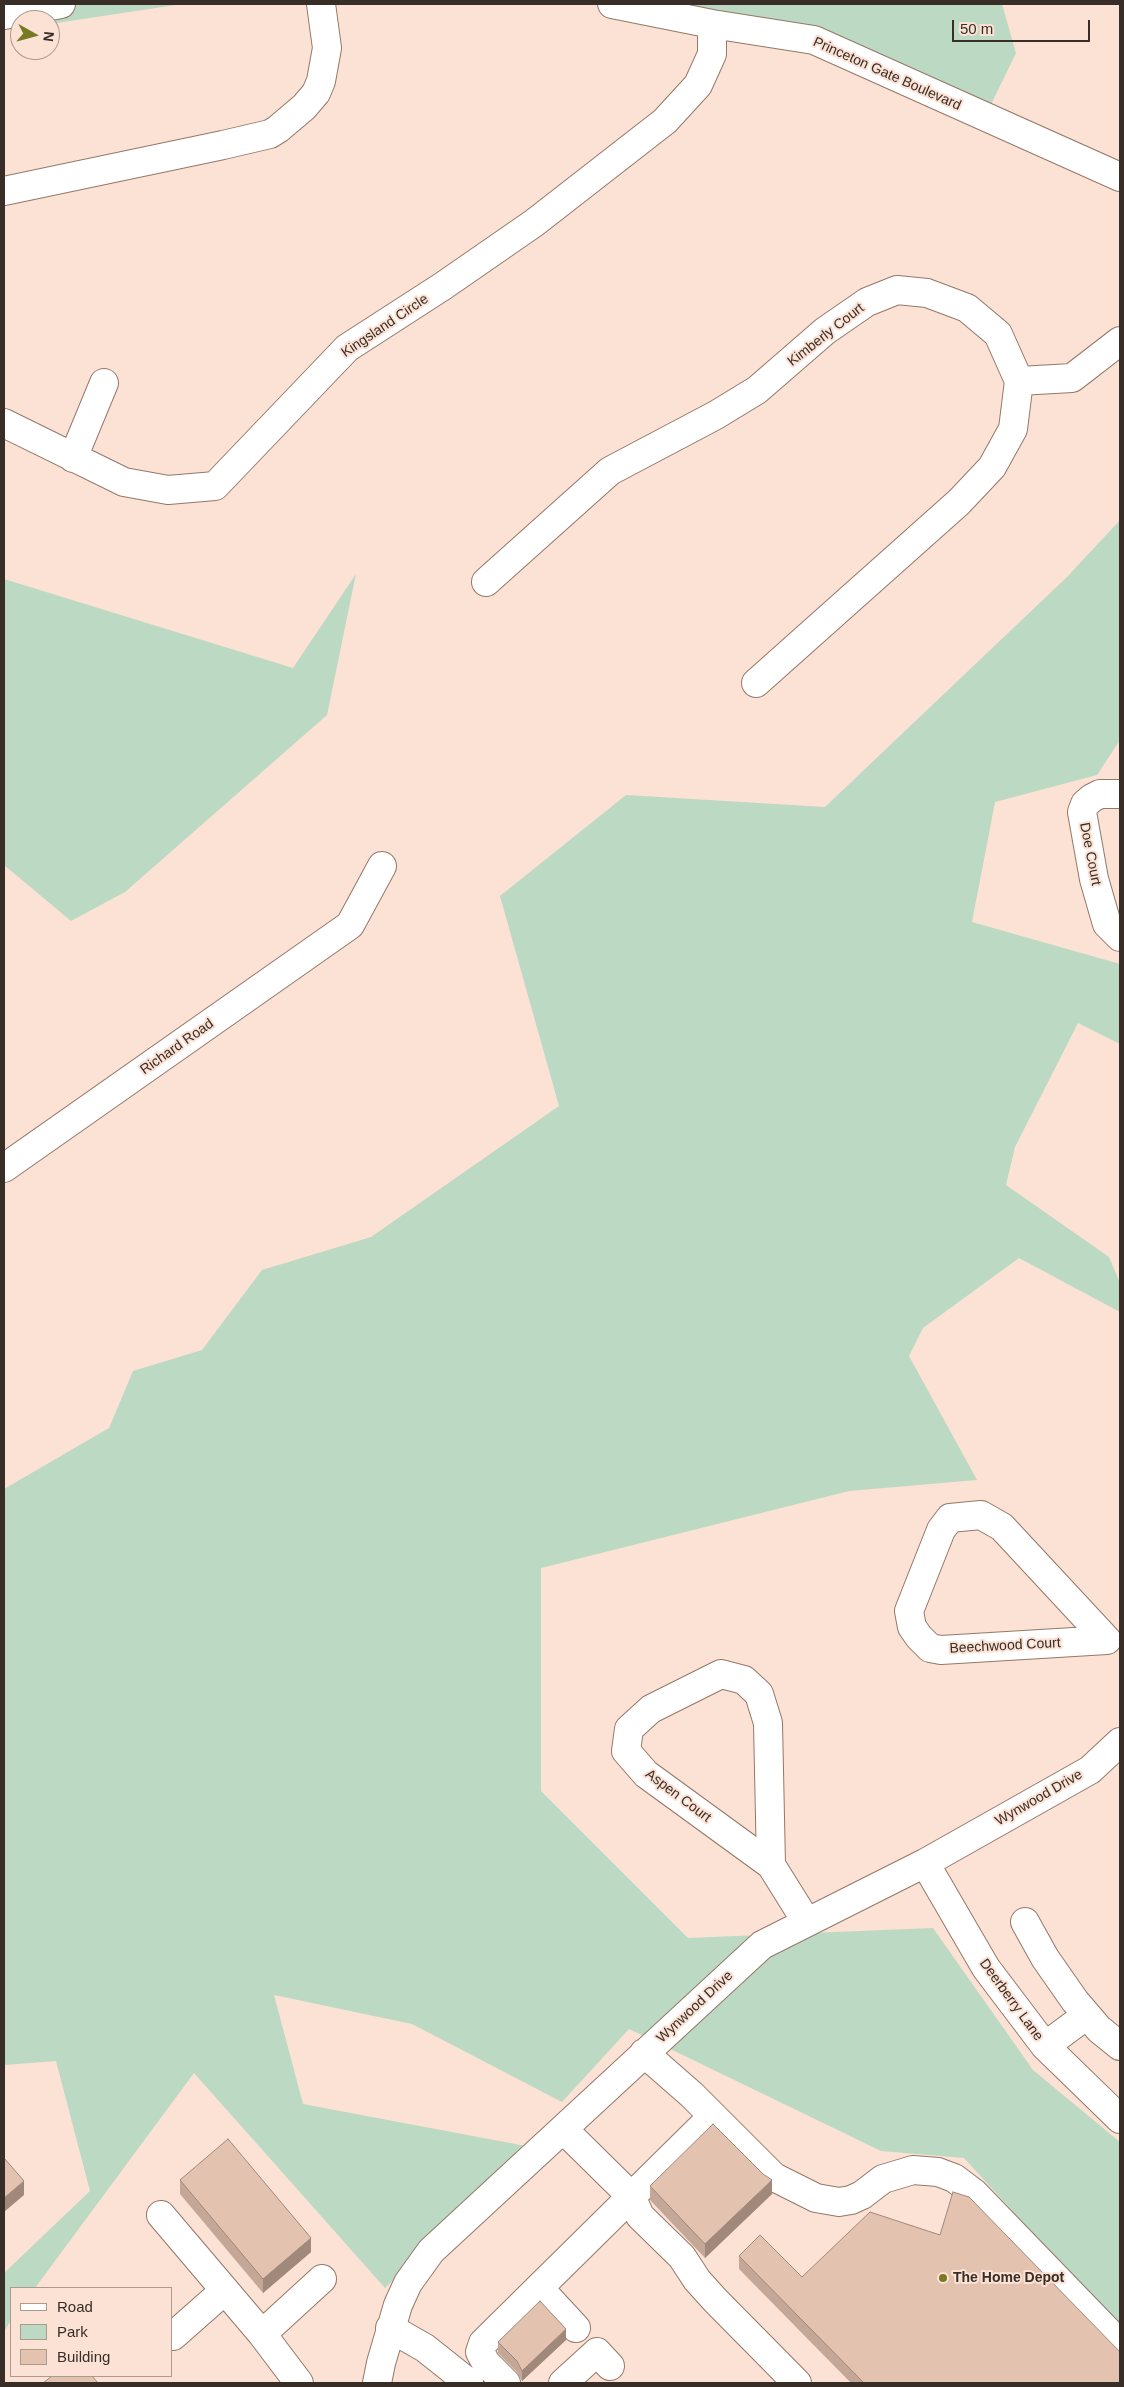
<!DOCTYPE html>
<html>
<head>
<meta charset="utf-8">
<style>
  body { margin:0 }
  #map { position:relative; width:1124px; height:2387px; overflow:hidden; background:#fbe2d4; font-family:Helvetica,sans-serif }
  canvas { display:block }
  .frame { position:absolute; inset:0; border:5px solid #392d27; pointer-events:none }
  .legend { position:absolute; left:10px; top:2287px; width:162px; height:90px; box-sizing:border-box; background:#fbe2d4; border:1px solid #ad9a8f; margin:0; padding:6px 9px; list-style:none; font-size:15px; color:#392d27 }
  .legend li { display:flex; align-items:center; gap:10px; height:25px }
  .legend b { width:25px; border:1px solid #ad9a8f }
  .north { position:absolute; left:10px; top:10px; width:50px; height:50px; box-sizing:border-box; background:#fbe2d4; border:1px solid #ad9a8f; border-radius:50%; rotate:97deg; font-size:14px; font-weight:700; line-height:20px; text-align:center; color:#392d27 }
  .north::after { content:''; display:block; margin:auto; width:18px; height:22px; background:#767a23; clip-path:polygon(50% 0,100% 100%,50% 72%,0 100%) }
  .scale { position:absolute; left:952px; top:20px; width:138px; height:22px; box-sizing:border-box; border:2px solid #392d27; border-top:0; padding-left:6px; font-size:15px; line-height:18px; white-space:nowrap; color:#392d27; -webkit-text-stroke:4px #fbe2d4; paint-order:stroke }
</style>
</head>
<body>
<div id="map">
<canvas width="1124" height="2387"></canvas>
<div class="frame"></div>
<ul class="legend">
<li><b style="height:6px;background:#fff"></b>Road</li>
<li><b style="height:14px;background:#bcd9c3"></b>Park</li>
<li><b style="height:14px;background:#e4c2b0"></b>Building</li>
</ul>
<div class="north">N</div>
<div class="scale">50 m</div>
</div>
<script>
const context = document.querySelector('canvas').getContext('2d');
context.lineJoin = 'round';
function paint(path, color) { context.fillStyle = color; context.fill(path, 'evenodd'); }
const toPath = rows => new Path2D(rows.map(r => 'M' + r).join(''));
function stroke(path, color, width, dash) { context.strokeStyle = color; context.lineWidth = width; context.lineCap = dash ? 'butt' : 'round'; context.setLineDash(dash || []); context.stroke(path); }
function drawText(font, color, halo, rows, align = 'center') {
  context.font = font + ' Helvetica,sans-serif'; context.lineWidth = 4; context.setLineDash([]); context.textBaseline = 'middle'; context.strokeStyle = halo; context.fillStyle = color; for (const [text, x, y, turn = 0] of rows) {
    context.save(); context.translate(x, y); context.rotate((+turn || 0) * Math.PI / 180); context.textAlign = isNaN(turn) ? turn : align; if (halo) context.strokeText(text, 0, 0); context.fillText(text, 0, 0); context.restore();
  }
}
paint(toPath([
  [4,4,182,4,50,24,50,20,20,20,20,28,4,30],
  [625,4,1002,4,1016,53,984,119,743,22],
  [1120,520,1120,740,1097,775,995,802,972,922,1120,964,1120,1044,1078,1023,1015,1147,1006,1185,1109,1257,1120,1283,1120,1312,1019,1258,923,1328,909,1356,977,1480,849,1491,541,1568,541,1791,688,1938,933,1928,1033,2070,1120,2142,1120,2328,964,2158,881,2151,629,2029,562,2102,412,2024,274,1995,303,2104,531,2147,385,2288,194,2073,35,2288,11,2288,11,2320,4,2332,4,2273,90,2191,56,2061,4,2065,4,1489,109,1428,133,1371,202,1350,262,1270,371,1237,559,1106,500,896,626,795,825,807,1067,577],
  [356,574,327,715,125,892,71,921,4,865,4,579,293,668]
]), '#bcd9c3');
const minor = toPath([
  [612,4,712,24,814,40,1120,177],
  [4,15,61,4],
  [4,191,223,145,270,134,278,129,304,107,316,93,321,81,327,48,321,4],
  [1019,381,1072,378,1120,341],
  [4,423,124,482,168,490,215,486,347,348,443,286,534,223,665,121,698,85,712,54,712,24],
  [73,458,104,383],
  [486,582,610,471,716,415,757,390,825,331,867,302,897,290,927,293,967,308,998,334,1019,381,1013,429,992,467,959,502,756,683],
  [1120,794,1100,794,1092,798,1085,804,1082,812,1094,879,1107,924,1120,937],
  [4,1168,350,925,382,866],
  [981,1515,1002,1527,1107,1640,941,1650,930,1648,919,1637,912,1627,909,1611,941,1530,950,1518,981,1515],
  [721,1674,744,1680,759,1694,768,1723,771,1865,646,1774,626,1751,629,1729,651,1709,721,1674],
  [925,1863,986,1968,1045,2046,1120,2119],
  [771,1865,806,1921],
  [1025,1922,1045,1958,1075,2001,1099,2029,1120,2046],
  [1045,2046,1087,2015],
  [644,2053,692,2095,774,2177,816,2198,839,2202,851,2200,862,2195,883,2179,913,2170,938,2172,954,2178,974,2193,1120,2344],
  [563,2129,631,2196,640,2216,682,2257,697,2280,715,2300,797,2383],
  [161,2215,262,2334,299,2383],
  [539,2288,576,2328],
  [390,2328,425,2348,469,2383],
  [262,2334,322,2279],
  [173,2336,224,2291],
  [377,2383,381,2363,398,2305,408,2283,431,2251,762,1945,925,1863,1090,1770,1120,1742],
  [506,2383,486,2363,480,2352,483,2343,713,2116],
  [563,2383,597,2352,610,2366]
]);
stroke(minor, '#947868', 30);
stroke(minor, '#fff', 28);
paint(toPath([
  [180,2180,311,2252,263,2293,180,2194],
  [650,2186,772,2194,705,2258,650,2200],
  [739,2256,1120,2383,851,2383,739,2269],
  [566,2340,522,2381,517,2372,498,2353,498,2342]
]), '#c4a797');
paint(toPath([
  [772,2180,772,2194,705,2258,705,2244],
  [24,2181,24,2195,4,2212,4,2198],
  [311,2238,311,2252,263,2293,263,2279],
  [566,2329,566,2340,522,2381,522,2371]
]), '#a0887b');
const building = toPath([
  [713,2124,763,2174,772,2180,705,2244,650,2186,713,2124],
  [228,2139,311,2238,263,2279,180,2180,228,2139],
  [4,2158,24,2181,4,2198,4,2158],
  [953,2192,969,2197,1120,2352,1120,2383,864,2383,739,2256,760,2235,802,2277,870,2212,940,2235,953,2192],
  [540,2301,566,2329,522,2371,517,2361,498,2342,540,2301],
  [52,2376,92,2376,98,2383,43,2383,52,2376]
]);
paint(building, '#e4c2b0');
stroke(building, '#a0887b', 1);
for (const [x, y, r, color] of [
  [943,2278,5,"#767a23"]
]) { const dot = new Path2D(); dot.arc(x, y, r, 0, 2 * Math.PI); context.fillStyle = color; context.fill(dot); stroke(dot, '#fbe2d4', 2); }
drawText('14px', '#392d27', '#fbe2d4', [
  ["Princeton Gate Boulevard",887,74,24],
  ["Kingsland Circle",385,326,-34],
  ["Kimberly Court",826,335,-38],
  ["Doe Court",1090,854,79],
  ["Richard Road",177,1047,-35],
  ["Beechwood Court",1005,1646,-3],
  ["Aspen Court",678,1796,37],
  ["Wynwood Drive",1039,1798,-30],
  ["Deerberry Lane",1011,2000,54],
  ["Wynwood Drive",695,2007,-43]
]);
drawText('bold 14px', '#392d27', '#fbe2d4', [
  ["The Home Depot",953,2278]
], 'left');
</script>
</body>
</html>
